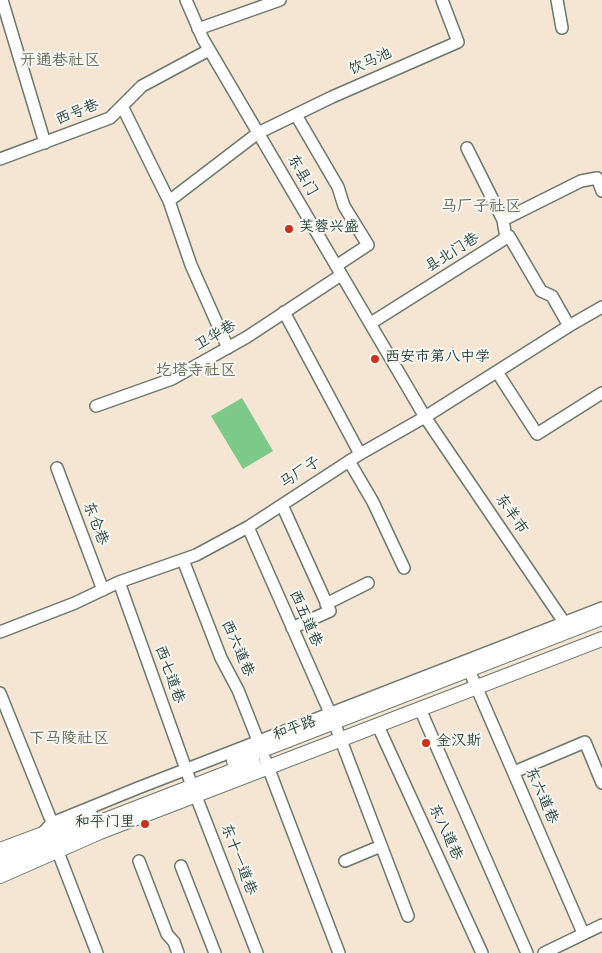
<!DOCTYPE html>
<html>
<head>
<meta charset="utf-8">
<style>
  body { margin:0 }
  canvas { display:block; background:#f5e6d4 }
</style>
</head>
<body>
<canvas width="602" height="953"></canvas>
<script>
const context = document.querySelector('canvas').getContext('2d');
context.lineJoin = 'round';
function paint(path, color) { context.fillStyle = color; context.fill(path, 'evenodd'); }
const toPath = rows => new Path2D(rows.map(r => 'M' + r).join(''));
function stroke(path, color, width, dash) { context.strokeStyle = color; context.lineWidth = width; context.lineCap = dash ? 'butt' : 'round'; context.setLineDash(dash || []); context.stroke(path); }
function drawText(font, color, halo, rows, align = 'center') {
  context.font = font + ' "Gochi Hand","LXGW WenKai TC",sans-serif'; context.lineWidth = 4; context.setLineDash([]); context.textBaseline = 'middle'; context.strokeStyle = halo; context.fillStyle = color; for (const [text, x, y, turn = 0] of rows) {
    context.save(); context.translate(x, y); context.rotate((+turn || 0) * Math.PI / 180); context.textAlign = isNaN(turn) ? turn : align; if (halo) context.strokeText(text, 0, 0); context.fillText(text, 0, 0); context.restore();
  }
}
paint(toPath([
  [242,398,273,451,243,469,211,416]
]), '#7cc988');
const minor = toPath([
  [2,0,45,143],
  [186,0,203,39,425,417,570,631],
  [557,0,562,28],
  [198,29,280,0],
  [122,106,169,201,191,265,228,348],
  [296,115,338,187,344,206,368,245,336,266],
  [467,148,503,220],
  [0,159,110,118,142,86,209,50],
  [169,201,258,133,332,97,458,42,442,0],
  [506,238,503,220,581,181,597,178,602,191],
  [284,312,360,454],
  [371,323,509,236,541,291,552,296,569,326],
  [497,372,537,434,602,393],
  [96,406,172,379,247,337,341,275],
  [349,461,373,502,404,568],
  [57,468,103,590],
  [282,505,330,611,292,628],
  [248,527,334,722,408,916],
  [183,560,221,658,238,690,261,748],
  [119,582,192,786,257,953],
  [326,604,368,583],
  [0,632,75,603,119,582,196,555,248,527,360,454,425,417,569,326,602,307],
  [469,670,583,933],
  [0,693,55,830],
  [420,709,527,953],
  [378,726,482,953],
  [265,759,339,953],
  [514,772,585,742,602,783],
  [43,833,52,823,138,788,602,608],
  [58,852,97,953],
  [139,861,167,934,174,942,178,953],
  [345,861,381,846],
  [181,866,215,953],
  [544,953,602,925]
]);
const major = toPath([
  [234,761,602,618],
  [0,850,91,816],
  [0,863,90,826,253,763],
  [0,876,100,832,602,639]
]);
stroke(minor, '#6a786c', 14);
stroke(major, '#6a786c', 16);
stroke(minor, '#fff', 11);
stroke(major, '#fff', 14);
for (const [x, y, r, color] of [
  [289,229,5,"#c8321e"],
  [375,359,5,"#c8321e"],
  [426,743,5,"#c8321e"],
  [145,824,5,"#c8321e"]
]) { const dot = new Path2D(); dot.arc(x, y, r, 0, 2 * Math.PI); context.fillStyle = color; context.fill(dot); stroke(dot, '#f6f6f2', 2); }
drawText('15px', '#1f3d34', '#f6f6f2', [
  ["饮马池",371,63,-24],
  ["西号巷",78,114,-22],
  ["东县门",301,176,60],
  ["县北门巷",453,254,-32],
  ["卫华巷",216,337,-30],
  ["马厂子",301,474,-33],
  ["东羊市",510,515,56],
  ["东仓巷",94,524,69],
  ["西五道巷",304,619,66],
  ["西六道巷",236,649,66],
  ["西七道巷",168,675,70],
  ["和平路",295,730,-20],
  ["东六道巷",540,796,66],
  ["东八道巷",444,833,65],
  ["东十一道巷",237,860,69]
]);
drawText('15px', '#1f3d34', '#f6f6f2', [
  ["芙蓉兴盛",299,229],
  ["西安市第八中学",385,359],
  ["金汉斯",436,743],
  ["和平门里",135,824,"right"]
], 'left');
drawText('16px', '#636a57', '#f6f6f2', [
  ["开通巷社区",60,63],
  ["马厂子社区",481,209],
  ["圪塔寺社区",196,373],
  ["下马陵社区",69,741]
]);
</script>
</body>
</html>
